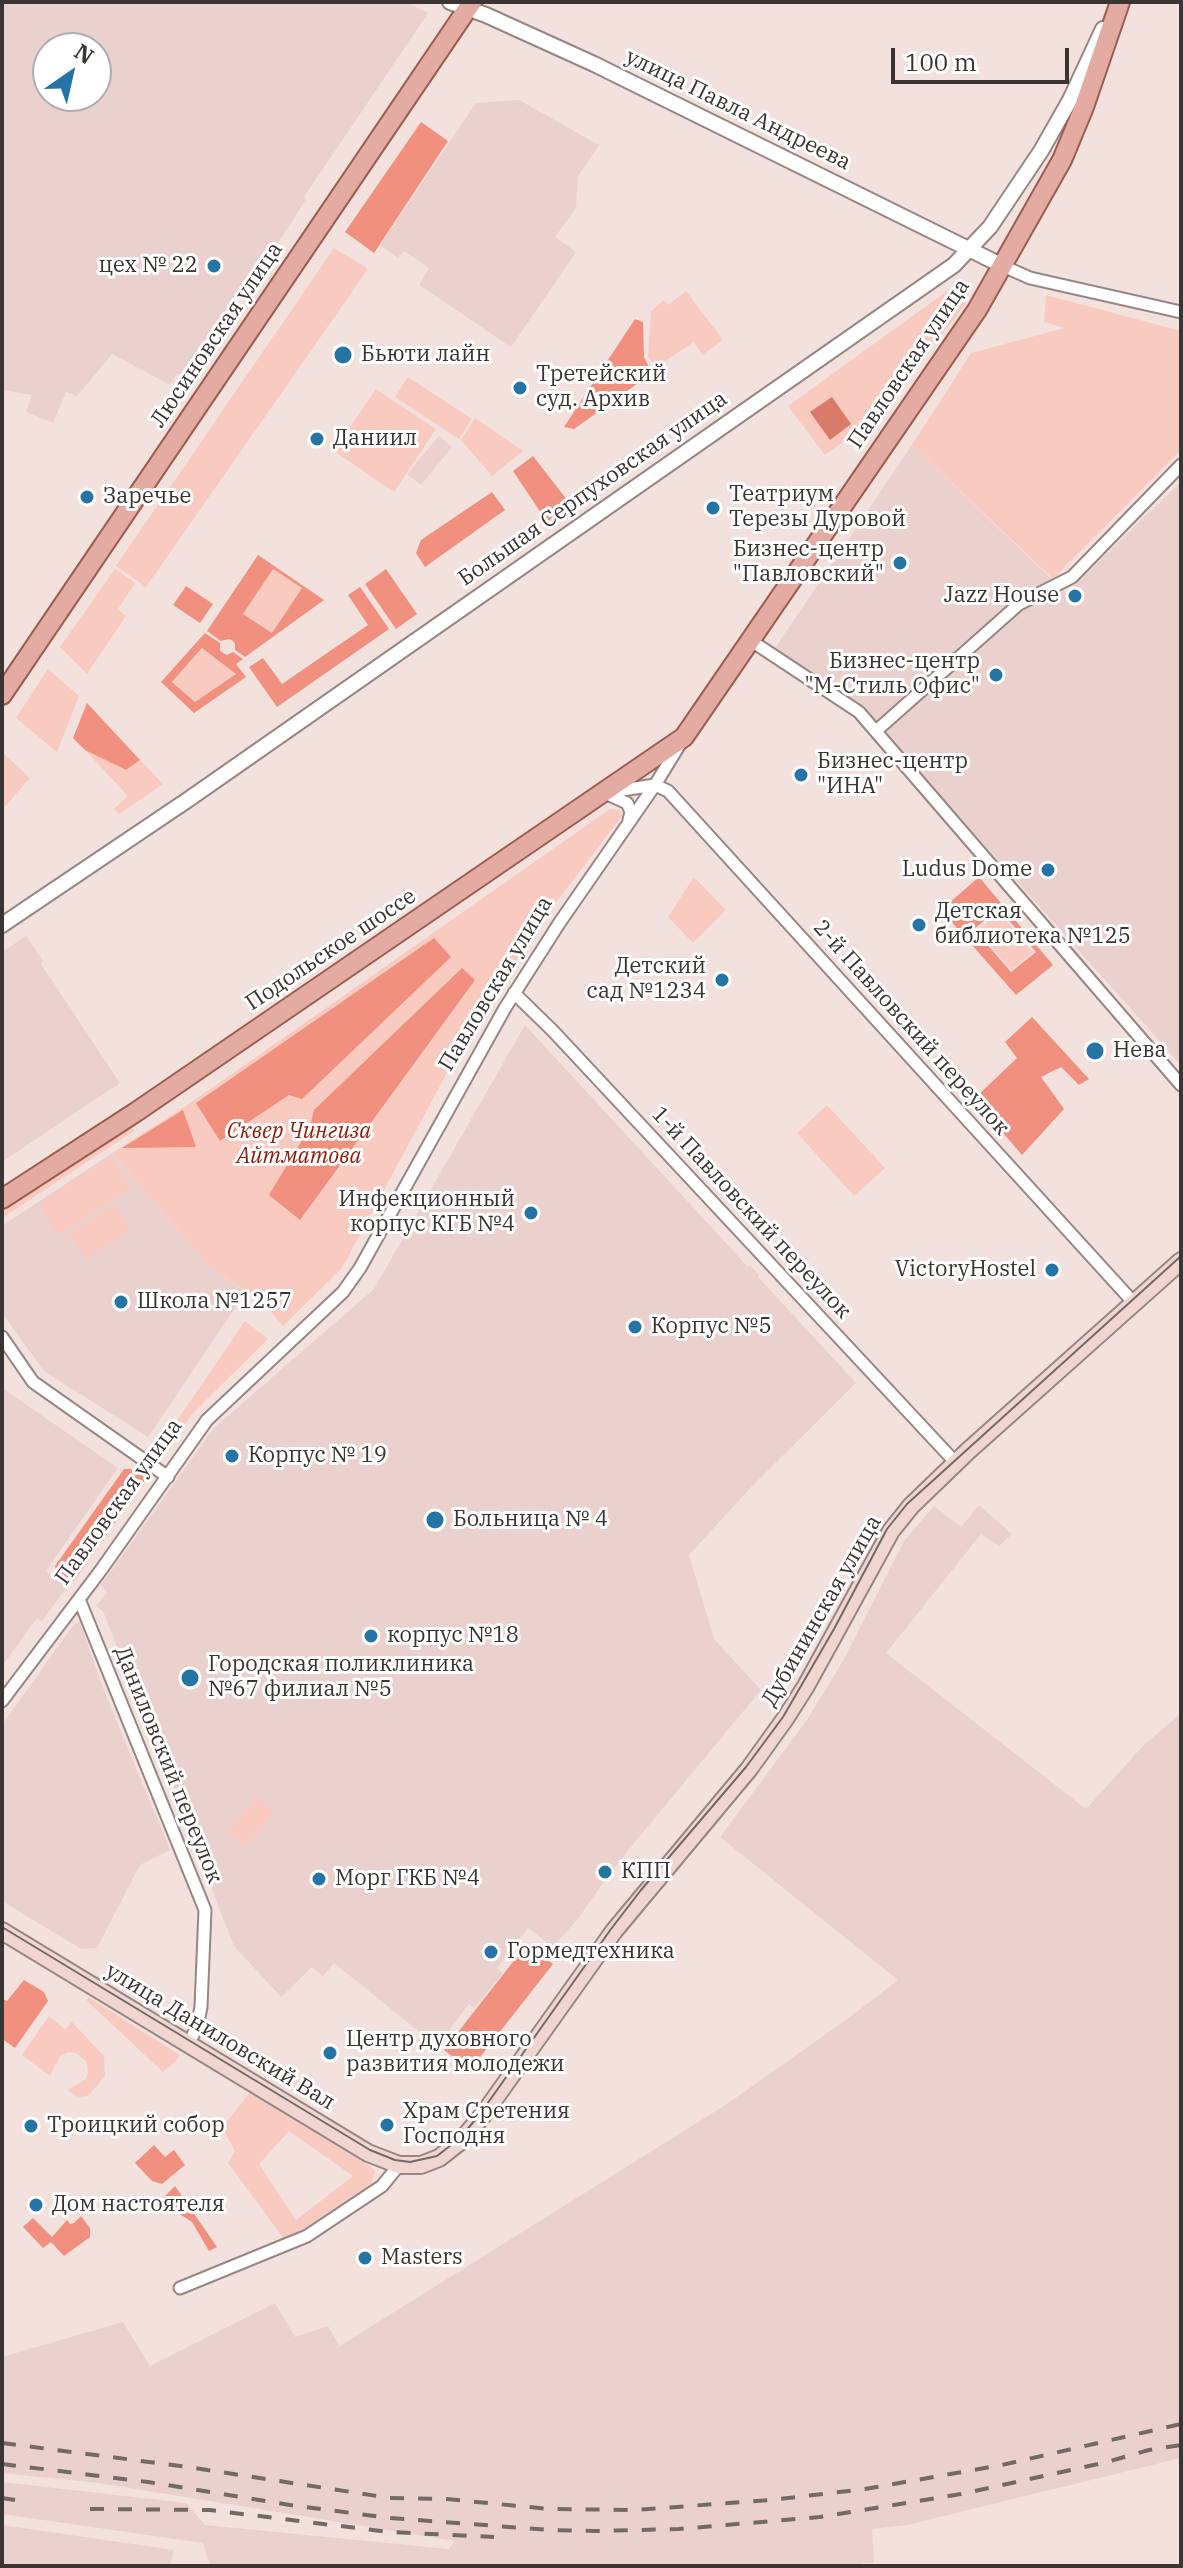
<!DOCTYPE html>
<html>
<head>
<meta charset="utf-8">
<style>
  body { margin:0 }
  #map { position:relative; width:1183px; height:2568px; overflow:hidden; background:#f3e1de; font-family:"IBM Plex Serif",serif }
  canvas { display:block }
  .frame { position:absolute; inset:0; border:4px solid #3a3432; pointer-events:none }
  .north { position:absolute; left:32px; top:32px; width:80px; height:80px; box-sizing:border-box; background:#fff; border:2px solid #b0aead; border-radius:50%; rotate:34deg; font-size:22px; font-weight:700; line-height:32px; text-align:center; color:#3a3432 }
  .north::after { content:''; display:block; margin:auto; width:28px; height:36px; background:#2574a6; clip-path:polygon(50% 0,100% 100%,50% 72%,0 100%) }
  .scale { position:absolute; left:891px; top:48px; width:178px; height:36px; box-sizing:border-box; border:4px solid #3a3432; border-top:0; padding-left:10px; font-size:24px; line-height:28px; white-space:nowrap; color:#3a3432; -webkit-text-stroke:6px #fff; paint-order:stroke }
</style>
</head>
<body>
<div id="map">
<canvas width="1183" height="2568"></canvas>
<div class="frame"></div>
<div class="north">N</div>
<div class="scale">100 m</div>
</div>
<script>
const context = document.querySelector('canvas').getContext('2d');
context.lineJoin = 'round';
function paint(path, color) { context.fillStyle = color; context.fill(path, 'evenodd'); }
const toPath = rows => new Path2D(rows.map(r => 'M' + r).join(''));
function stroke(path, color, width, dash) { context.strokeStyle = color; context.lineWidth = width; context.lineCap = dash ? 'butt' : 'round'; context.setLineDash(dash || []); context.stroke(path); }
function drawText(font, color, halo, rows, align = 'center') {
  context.font = font + ' "IBM Plex Serif",serif'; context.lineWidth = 6; context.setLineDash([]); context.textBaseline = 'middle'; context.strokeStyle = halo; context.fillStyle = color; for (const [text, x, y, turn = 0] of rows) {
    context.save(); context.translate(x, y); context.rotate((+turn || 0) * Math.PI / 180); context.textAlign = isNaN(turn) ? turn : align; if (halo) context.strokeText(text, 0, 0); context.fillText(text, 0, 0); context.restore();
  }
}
paint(toPath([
  [2,2,406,2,428,13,304,197,306,199,291,223,186,376,177,374,170,385,112,354,77,396,66,392,53,423,26,412,32,395,2,390],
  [48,48,96,48,96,96,48,96],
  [519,100,599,145,578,176,576,208,555,237,576,252,511,347,419,285,429,268,404,251,398,258,380,245,476,103],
  [439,436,452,447,421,485,407,474],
  [912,445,1066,593,1181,482,1181,1065,863,709,775,648],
  [26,936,43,961,41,964,120,1083,2,1162,2,952],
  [525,1025,748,1267,750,1265,759,1275,758,1277,856,1383,754,1484,689,1555,714,1639,761,1690,638,1838,605,1880,577,1920,553,1947,528,1928,497,1968,503,1973,474,2008,469,2004,437,2046,334,1963,323,1976,312,1967,281,1997,234,1946,103,1611,96,1606,107,1593,101,1585,214,1428,374,1289],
  [112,1153,210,1267,246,1292,148,1437,44,1371,2,1313,2,1226],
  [2,1388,118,1468,46,1571,67,1587,42,1621,37,1618,3,1665],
  [979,1505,1012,1534,999,1546,981,1534,886,1653,1086,1809,1143,1746,1181,1713,1181,2458,907,2525,872,2529,874,2563,862,2563,860,2566,210,2566,203,2543,2,2514,2,2482,186,2503,205,2525,449,2549,455,2541,99,2483,2,2473,2,2357,123,2322,150,2366,275,2303,295,2337,328,2326,339,2345,335,2349,727,2104,850,2017,898,1980,720,1837,807,1720,843,1661,904,1541,934,1506,961,1527],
  [80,1622,103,1688,170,1850,140,1865,97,1948,81,1949,2,1901,2,1725,74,1624],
  [2,2525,174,2550,170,2566,2,2566]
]), '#ebd1cd');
paint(toPath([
  [334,248,368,269,146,587,116,566],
  [954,286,961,287,968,292,968,300,952,322,864,427,825,455,788,406],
  [686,291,723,340,702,355,694,342,656,367,648,357,651,311,664,300,668,305],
  [1046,295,1181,331,1181,450,1053,579,912,445,971,353,1065,328,1044,322],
  [408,377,472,419,459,439,395,397],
  [376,389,436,429,394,492,334,451],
  [475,418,523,451,492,476,461,440],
  [273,568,302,588,272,633,243,614],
  [115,569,135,583,118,609,126,616,87,674,60,647],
  [203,648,236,674,195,702,172,682],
  [48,669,79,696,57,752,16,718],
  [85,750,126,770,140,760,163,784,119,814,114,809,128,796],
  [2,752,30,778,2,810],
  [610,809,620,810,622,816,554,905,449,1069,342,1268,283,1326,263,1303,210,1267,112,1153,189,1104],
  [694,877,726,910,693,943,668,917],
  [999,912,1033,952,1011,970,978,930],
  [827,1105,885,1168,854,1196,797,1133],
  [131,1127,134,1131,2,1218,2,1212],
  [111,1156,131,1188,57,1235,39,1204],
  [114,1204,131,1230,86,1259,69,1233],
  [245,1321,268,1339,192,1414,170,1449,161,1444],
  [256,1798,274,1813,246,1846,228,1831],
  [88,1997,180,2055,176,2061,163,2072,87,2001],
  [49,2016,65,2029,72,2022,104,2056,105,2076,88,2096,78,2097,67,2090,85,2080,88,2073,87,2062,77,2054,70,2052,60,2056,50,2076,22,2055],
  [250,2092,371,2167,375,2171,370,2188,320,2221,284,2239,228,2163,235,2151,222,2128],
  [289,2131,353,2176,296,2220,259,2164]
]), '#f9cac0');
paint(toPath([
  [421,122,448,141,374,253,345,232],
  [635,319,643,322,644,357,652,373,574,429,564,427],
  [533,456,571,505,547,522,513,471],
  [492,492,505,510,425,567,416,553,421,540],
  [258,555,324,600,245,657,235,650,235,644,232,640,229,639,221,641,207,631],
  [273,569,302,588,272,633,243,614],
  [386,569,417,614,396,629,365,584],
  [186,586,213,604,200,623,173,605],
  [360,587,389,629,277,707,249,667,263,658,282,684,368,625,348,595],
  [205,633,220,643,220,650,223,653,227,655,233,652,243,659,236,664,246,677,194,713,161,682],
  [202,648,236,674,195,702,172,682],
  [87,703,140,760,126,770,85,750,73,738],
  [979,877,1053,965,1016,995,941,910],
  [999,909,1036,952,1011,972,974,929],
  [434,938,451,957,302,1099,289,1095,220,1141,196,1103],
  [462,968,475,980,300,1220,269,1195,310,1127,314,1110],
  [1032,1017,1089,1079,1079,1085,1061,1067,1041,1077,1064,1109,1022,1155,974,1099,1017,1058,1005,1042],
  [183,1110,196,1147,122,1148],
  [124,1469,131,1469,143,1476,145,1480,74,1581,68,1582,57,1574,55,1566],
  [527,1944,553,1964,470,2070,444,2050],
  [24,1980,44,1992,48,2001,15,2048,2,2039,2,1999,7,2001],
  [154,2145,165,2157,174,2150,185,2165,162,2184,152,2181,135,2163],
  [175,2186,217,2247,209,2251,192,2222,160,2201],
  [81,2216,90,2228,90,2237,64,2256,51,2242,43,2248,23,2227,33,2218,52,2237,67,2220,70,2224,74,2223]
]), '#f1907e');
paint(toPath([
  [832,397,851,424,830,440,810,412]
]), '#da7b6a');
const minor = toPath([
  [1003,266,1030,278,1181,312],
  [750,640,859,712,1181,1085],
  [876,731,1019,604,1072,577,1181,465],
  [609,792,655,785,668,791,1134,1303],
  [605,793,627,803,631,812,629,820],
  [514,993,553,1031,956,1463],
  [2,1337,33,1382,168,1477],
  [79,1599,205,1910,201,2007,197,2027,189,2043],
  [2,1701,101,1570,207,1420,343,1292,360,1268,505,1008,560,922,655,785,680,744],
  [180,2288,307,2236,382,2186,399,2165]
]);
const tertiary = toPath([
  [450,2,486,15,594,64,1003,266],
  [2,925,189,799,954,265,990,227,1041,151,1070,100,1103,29]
]);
const secondary = toPath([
  [2,1931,368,2153,399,2165,421,2165,439,2158,462,2140,483,2115,614,1931,749,1769,785,1719,806,1686,891,1531,911,1506,968,1451,1181,1261]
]);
const primary = toPath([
  [2,695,472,2],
  [2,1199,136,1112,684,737,977,310,1062,160,1084,107,1120,2]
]);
stroke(minor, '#978784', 15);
stroke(tertiary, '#978784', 18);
stroke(secondary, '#978784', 20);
stroke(primary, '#9c5d51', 22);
stroke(minor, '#fff', 11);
stroke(tertiary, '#fff', 14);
stroke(secondary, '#f1d5d0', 16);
stroke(primary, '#e3aba1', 18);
stroke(toPath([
  [2,1927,370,2150,395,2160,410,2162,437,2156,460,2138,480,2114,611,1929,641,1890,746,1767,783,1717,834,1629,887,1529,907,1504,1181,1256]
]), '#736a67', 2);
stroke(toPath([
  [2,2443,188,2467,390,2498,447,2499,549,2509,634,2510,771,2500,865,2489,1002,2465,1181,2424],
  [2,2464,148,2482,290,2505,390,2518,550,2530,595,2531,679,2529,820,2517,961,2494,1103,2463,1149,2450,1181,2445],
  [2,2498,15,2500],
  [90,2509,210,2510,389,2532,494,2537]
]), '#736a67', 4, [14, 14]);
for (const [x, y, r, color] of [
  [214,266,8,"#2574a6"],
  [343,355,10,"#2574a6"],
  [520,388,8,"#2574a6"],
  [317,439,8,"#2574a6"],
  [87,497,8,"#2574a6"],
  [713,508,8,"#2574a6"],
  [900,563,8,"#2574a6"],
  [1075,596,8,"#2574a6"],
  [996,675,8,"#2574a6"],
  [801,775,8,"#2574a6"],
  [1048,870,8,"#2574a6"],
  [919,925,8,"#2574a6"],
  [722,980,8,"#2574a6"],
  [1095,1051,10,"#2574a6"],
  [531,1213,8,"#2574a6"],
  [1052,1270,8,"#2574a6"],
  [121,1302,8,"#2574a6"],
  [635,1327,8,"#2574a6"],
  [232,1456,8,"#2574a6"],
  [435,1520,10,"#2574a6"],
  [371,1636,8,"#2574a6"],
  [190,1678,10,"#2574a6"],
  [605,1872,8,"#2574a6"],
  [319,1879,8,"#2574a6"],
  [491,1952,8,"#2574a6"],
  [330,2053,8,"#2574a6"],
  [387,2125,8,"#2574a6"],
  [31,2126,8,"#2574a6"],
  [36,2205,8,"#2574a6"],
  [365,2258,8,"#2574a6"]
]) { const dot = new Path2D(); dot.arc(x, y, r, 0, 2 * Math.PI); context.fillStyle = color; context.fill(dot); stroke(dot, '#fff', 3); }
drawText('22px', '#3a3432', '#fff', [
  ["улица Павла Андреева",738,110,26],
  ["Люсиновская улица",217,335,-56],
  ["Павловская улица",909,364,-56],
  ["Большая Серпуховская улица",593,489,-35],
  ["Подольское шоссе",331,950,-34],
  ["Павловская улица",496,984,-59],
  ["2-й Павловский переулок",911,1028,48],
  ["1-й Павловский переулок",751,1213,47],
  ["Павловская улица",119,1502,-54],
  ["Дубининская улица",822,1611,-60],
  ["Даниловский переулок",168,1765,68],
  ["улица Даниловский Вал",220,2037,31]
]);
drawText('22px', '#3a3432', '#fff', [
  ["цех № 22",198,266,"right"],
  ["Бьюти лайн",361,355],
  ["Третейский",536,375],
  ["суд. Архив",536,400],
  ["Даниил",333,439],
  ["Театриум",729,495],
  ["Терезы Дуровой",729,520],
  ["Заречье",103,497],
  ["Бизнес-центр",884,550,"right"],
  ["\"Павловский\"",884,575,"right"],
  ["Jazz House",1059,596,"right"],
  ["Бизнес-центр",980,662,"right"],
  ["\"М-Стиль Офис\"",980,687,"right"],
  ["Бизнес-центр",817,762],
  ["\"ИНА\"",817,787],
  ["Ludus Dome",1032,870,"right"],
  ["Детская",935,912],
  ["библиотека №125",935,937],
  ["Детский",706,967,"right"],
  ["сад №1234",706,992,"right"],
  ["Нева",1113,1051],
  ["Инфекционный",515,1200,"right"],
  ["корпус КГБ №4",515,1225,"right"],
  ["VictoryHostel",1036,1270,"right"],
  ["Школа №1257",137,1302],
  ["Корпус №5",651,1327],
  ["Корпус № 19",248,1456],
  ["Больница № 4",453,1520],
  ["корпус №18",387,1636],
  ["Городская поликлиника",208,1665],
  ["№67 филиал №5",208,1690],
  ["КПП",621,1872],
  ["Морг ГКБ №4",335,1879],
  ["Гормедтехника",507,1952],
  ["Центр духовного",346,2040],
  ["развития молодежи",346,2065],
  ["Храм Сретения",403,2112],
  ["Господня",403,2137],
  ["Троицкий собор",47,2126],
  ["Дом настоятеля",52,2205],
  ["Masters",381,2258]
], 'left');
drawText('italic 22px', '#8e1c0c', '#fff', [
  ["Сквер Чингиза",299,1132],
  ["Айтматова",299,1157]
]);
</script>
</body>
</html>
